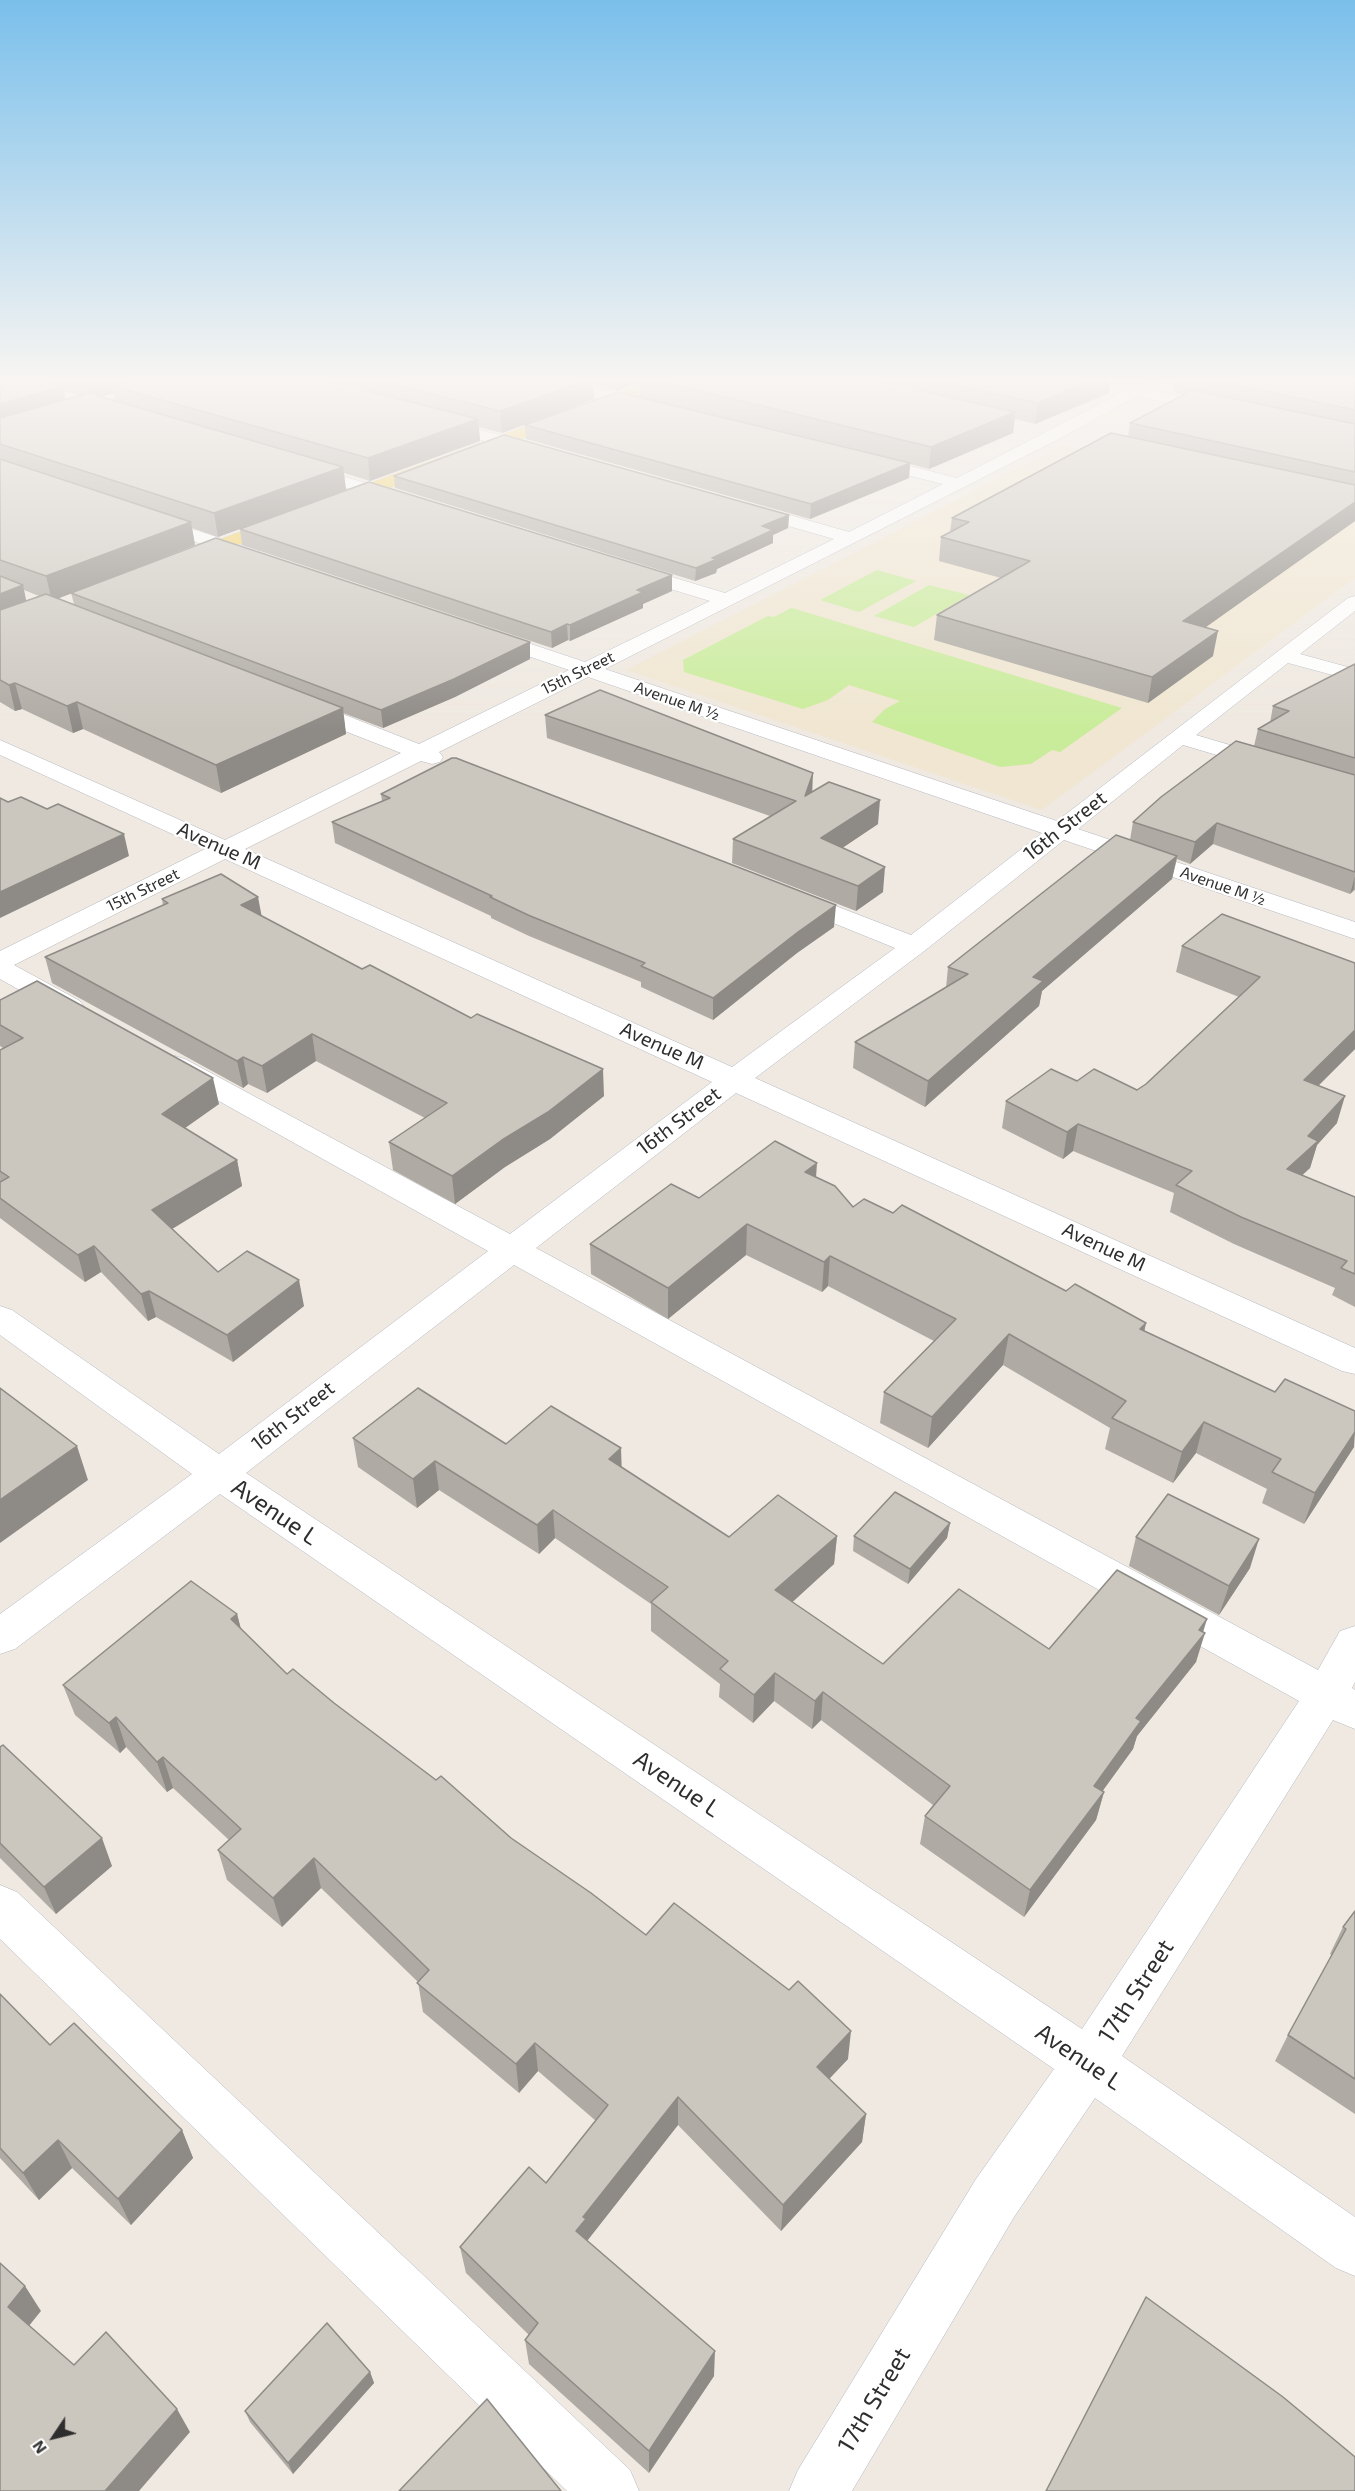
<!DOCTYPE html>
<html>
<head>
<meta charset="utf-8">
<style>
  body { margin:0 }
  #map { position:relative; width:1355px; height:2491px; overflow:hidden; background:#efe9e1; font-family:"Exo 2",sans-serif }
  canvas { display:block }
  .north { position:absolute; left:24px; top:2407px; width:60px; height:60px; -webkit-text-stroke:4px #fff; paint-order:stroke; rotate:235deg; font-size:16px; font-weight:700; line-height:24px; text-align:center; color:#2e2e2e }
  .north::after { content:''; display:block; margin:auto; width:21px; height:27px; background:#2e2e2e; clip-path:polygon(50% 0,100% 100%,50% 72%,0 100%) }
</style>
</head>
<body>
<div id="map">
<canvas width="1355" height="2491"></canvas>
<div class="north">N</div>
</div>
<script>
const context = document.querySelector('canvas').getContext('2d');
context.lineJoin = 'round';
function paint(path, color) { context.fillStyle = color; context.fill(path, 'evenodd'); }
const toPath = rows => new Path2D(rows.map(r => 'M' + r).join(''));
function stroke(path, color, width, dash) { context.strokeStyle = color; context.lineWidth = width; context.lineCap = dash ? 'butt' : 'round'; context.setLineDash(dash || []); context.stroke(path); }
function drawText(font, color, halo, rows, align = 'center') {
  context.font = font + ' "Exo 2",sans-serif'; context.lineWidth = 4.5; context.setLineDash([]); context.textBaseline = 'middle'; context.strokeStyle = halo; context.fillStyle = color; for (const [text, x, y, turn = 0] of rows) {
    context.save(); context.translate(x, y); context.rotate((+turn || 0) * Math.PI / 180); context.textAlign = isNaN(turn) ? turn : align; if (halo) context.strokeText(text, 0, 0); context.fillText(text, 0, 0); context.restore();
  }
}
paint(toPath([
  [1064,445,1355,512,1355,578,1042,810,626,670]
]), '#f0e6d1');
paint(toPath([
  [877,570,916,581,859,612,820,600],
  [929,585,969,595,914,627,874,616],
  [791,608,792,608,1122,708,1060,752,1052,750,1031,764,1000,767,872,722,885,709,900,701,849,685,828,700,803,709,684,672,683,660,768,616,774,617]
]), '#c9ec9a');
const minor = toPath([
  [540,381,566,381,656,403,659,406,651,411,542,384,540,381],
  [1078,381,1107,381,1133,387,1143,381,1161,381,1149,390,1223,406,1226,409,1218,414,1137,396,1059,439,605,669,1057,821,1277,652,1348,598,1355,596,1355,611,1300,654,1355,669,1355,681,1288,663,1196,735,1355,782,1355,796,1183,745,1078,829,1355,922,1355,939,1064,840,923,952,755,1078,1355,1348,1355,1374,1342,1371,736,1093,536,1248,1318,1670,1340,1631,1355,1626,1355,1682,1352,1688,1355,1690,1355,1729,1333,1720,1122,2056,1355,2217,1355,2276,1336,2268,1095,2098,1014,2217,852,2491,789,2491,798,2470,976,2179,1054,2069,220,1494,15,1649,0,1654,0,1614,192,1474,0,1335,0,1306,12,1310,219,1454,488,1251,165,1071,160,1065,165,1059,175,1056,185,1059,510,1234,712,1082,225,859,14,965,80,1001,84,1007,80,1013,70,1015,60,1013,0,979,0,951,205,849,0,755,0,740,225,840,401,753,296,712,293,707,296,702,304,700,312,702,419,744,569,670,481,640,478,636,481,632,495,632,585,662,710,601,621,574,619,570,621,566,635,566,725,593,834,539,739,512,736,508,739,504,751,504,849,532,943,484,861,464,859,460,861,456,867,455,957,478,1121,393,1080,384,1078,381],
  [588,677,1042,833,911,935,802,893,793,890,784,893,780,898,784,903,895,948,732,1067,245,849,421,761,432,764,440,762,443,757,439,752,588,677],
  [514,1265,1299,1701,1082,2029,246,1473,514,1265],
  [436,418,543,447,545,450,537,455,430,426,428,423,436,418],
  [301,464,407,495,410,499,407,503,401,504,295,473,293,469,301,464],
  [150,515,259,551,261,555,259,559,245,559,144,524,141,520,144,516,150,515],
  [0,1885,17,1892,630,2470,639,2491,567,2491,0,1939,0,1885]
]);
const major = toPath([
  [650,381,671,381,669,384,344,505,338,506,332,505,329,501,332,497,650,381],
  [284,516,290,517,293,521,290,525,193,562,186,564,179,562,177,558,179,554,284,516]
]);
stroke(minor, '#b4b7c1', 1);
stroke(major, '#c9c9c9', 1);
paint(minor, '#fff');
paint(major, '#f2d163');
paint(toPath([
  [0,381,1111,381,1109,393,1035,424,1015,419,1013,433,929,469,910,464,909,478,810,519,526,439,525,425,640,397,640,382,616,391,593,385,594,399,502,433,479,427,480,441,370,481,344,473,346,490,218,537,192,528,195,545,113,577,530,659,455,697,383,728,343,713,346,734,221,793,83,729,73,733,22,709,15,711,0,702],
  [64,391,79,396,65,400],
  [113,393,115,401,100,397],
  [24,590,39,596,26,601],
  [71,593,74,604,58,598],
  [1117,381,1136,381,1129,384],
  [1170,381,1355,381,1355,521,1205,627,1213,656,1148,703,934,640,937,615,1001,578,939,561,941,537,950,532,952,518,1128,437,1130,423,1183,395,1176,394],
  [394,476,789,515,788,528,773,535,773,543,717,569,716,573,695,581,395,488],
  [240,529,672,575,672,591,643,604,643,608,570,641,568,640,552,648,242,545],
  [1355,664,1355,890,1350,894,1213,844,1190,864,1177,859,1172,879,1042,991,1039,1006,925,1107,853,1068,855,1042,946,988,948,967,1130,840,1133,822,1254,746,1258,729,1270,723,1273,706],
  [545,715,813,791,878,824,842,848,883,892,856,911,732,863,733,839,770,816,547,738],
  [381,794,834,927,797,953,713,1020,641,987,641,982,529,936,491,918,491,916,335,843,332,822,382,801],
  [162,899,262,916,604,1096,550,1139,505,1167,455,1204,393,1170,389,1142,425,1118,316,1061,267,1093,248,1084,243,1088,52,983,45,957,163,906],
  [1222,914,1355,1049,1318,1086,1337,1123,1317,1145,1310,1168,1302,1175,1355,1197,1355,1307,1332,1295,1335,1288,1234,1244,1170,1212,1174,1193,1073,1151,1063,1159,1002,1128,1006,1101,1077,1081,1137,1090,1146,1084,1239,997,1176,972,1182,946],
  [0,1000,219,1104,185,1128,237,1160,242,1186,172,1229,218,1272,304,1306,233,1362,156,1317,148,1321,101,1272,85,1282,0,1218,0,1050,3,1048,0,1046],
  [816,1177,853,1207,1146,1323,1144,1332,1354,1447,1304,1524,1262,1503,1267,1489,1196,1453,1173,1483,1105,1449,1110,1428,1003,1365,928,1448,880,1423,884,1392,934,1341,828,1286,822,1292,746,1255,668,1319,591,1274,590,1244,699,1198],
  [353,1438,621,1448,621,1467,729,1537,837,1536,834,1564,792,1602,883,1664,1049,1649,1203,1632,1196,1662,1137,1736,1133,1749,1102,1791,1104,1792,1096,1820,1024,1917,920,1844,925,1816,933,1805,821,1720,812,1729,774,1701,753,1723,719,1697,720,1684,651,1631,651,1604,555,1538,539,1554,439,1490,417,1508,358,1467],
  [950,1523,947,1538,908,1584,853,1551,854,1536],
  [1136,1537,1250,1568,1219,1615,1129,1566],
  [237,1614,241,1629,287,1674,334,1703,511,1838,646,1935,848,2059,829,2079,866,2114,862,2142,781,2231,678,2125,587,2241,714,2376,649,2473,529,2364,525,2340,529,2335,466,2273,460,2247,546,2183,596,2121,538,2071,519,2093,423,2012,418,1982,321,1888,282,1927,227,1880,218,1850,229,1840,173,1788,167,1792,126,1747,120,1753,75,1715,63,1685],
  [0,1747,112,1866,56,1914,0,1858],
  [1355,1911,1355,2114,1275,2061,1288,2035,1332,1955,1330,1954,1343,1927],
  [0,1994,50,2045,182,2130,193,2158,131,2225,72,2168,39,2200,0,2158],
  [370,2372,374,2383,293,2474,250,2422,245,2411]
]), '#afaba4');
paint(toPath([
  [87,381,154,381,112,386,113,393,91,400],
  [586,381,593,381,594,399,502,433,500,411],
  [616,381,640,381,640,382,616,391],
  [1090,381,1111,381,1109,393,1035,424,1038,403],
  [63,386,67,407,0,427,0,404],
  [1015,412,1013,433,929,469,931,447],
  [478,419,480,441,370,481,368,458],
  [910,463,909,478,810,519,811,504],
  [343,467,346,490,218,537,214,513],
  [1355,502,1355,521,1178,647,1183,621],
  [789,515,788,528,773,535,773,543,717,569,716,573,695,581,696,568,762,526],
  [191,522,195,545,52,601,46,576],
  [672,575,672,591,643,604,643,608,570,641,570,625,637,590],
  [23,585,28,610,0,621,0,594],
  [567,624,568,640,552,648,551,632],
  [1218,631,1213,656,1148,703,1152,677],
  [530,642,530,659,455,697,383,728,381,710],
  [15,683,22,709,15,711,9,685],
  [77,702,83,729,73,733,67,706],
  [343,708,346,734,221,793,216,765],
  [813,773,812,797,805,796],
  [880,800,878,824,820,863,821,838],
  [1217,823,1213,844,1190,864,1195,842],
  [124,834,129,856,0,918,0,892],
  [1177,856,1172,879,1042,991,1039,1006,925,1107,928,1081,1033,977],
  [885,867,883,892,856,911,858,886],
  [1355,876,1354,889,1350,894],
  [258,897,263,923,241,905],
  [836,905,834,927,797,953,713,1020,713,998,798,932],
  [1355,1030,1355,1049,1297,1107,1304,1080],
  [312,1034,316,1061,267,1093,262,1066],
  [243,1057,248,1084,243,1088,237,1061],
  [603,1069,604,1096,550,1139,505,1167,455,1204,452,1176],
  [213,1078,219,1104,168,1140,162,1114],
  [1345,1096,1337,1123,1317,1145,1310,1168,1279,1197,1287,1169,1308,1136],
  [1078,1124,1073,1151,1063,1159,1067,1132],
  [237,1160,242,1186,159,1237,152,1210],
  [817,1163,815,1193,805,1172],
  [747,1224,746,1255,668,1319,668,1288],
  [94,1246,101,1272,85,1282,78,1255],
  [830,1256,828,1286,822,1292,824,1262],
  [299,1280,304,1306,233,1362,227,1335],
  [149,1291,156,1317,148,1321,141,1294],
  [1146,1323,1139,1354,1140,1329],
  [1009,1334,1003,1365,928,1448,932,1417],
  [1204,1422,1196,1453,1173,1483,1182,1452],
  [1355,1432,1354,1447,1304,1524,1315,1493],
  [77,1446,88,1480,0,1543,0,1500],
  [621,1448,622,1477,609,1459],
  [435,1461,439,1490,417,1508,413,1479],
  [553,1510,555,1538,539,1554,537,1525],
  [950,1523,947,1538,908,1584,910,1569],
  [837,1536,834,1564,774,1619,775,1590],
  [1259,1539,1250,1568,1219,1615,1229,1586],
  [237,1614,245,1645,231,1619],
  [1207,1619,1201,1639,1205,1633,1196,1662,1137,1736,1133,1749,1086,1814,1094,1786,1136,1718],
  [775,1673,774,1701,753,1723,754,1695],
  [823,1692,821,1720,812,1729,815,1701],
  [116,1717,126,1747,120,1753,109,1723],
  [163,1757,173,1788,167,1792,157,1762],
  [1104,1792,1096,1820,1024,1917,1030,1890],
  [102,1838,112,1866,56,1914,44,1887],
  [314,1858,321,1888,282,1927,273,1898],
  [851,2031,848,2059,814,2095,817,2067],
  [535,2043,538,2071,519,2093,516,2064],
  [678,2097,678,2125,587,2241,576,2231,583,2217],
  [866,2114,862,2142,781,2231,783,2205],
  [182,2130,193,2158,131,2225,118,2199],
  [58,2140,72,2168,39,2200,23,2173],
  [25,2286,41,2311,24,2332,8,2307],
  [715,2351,714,2376,649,2473,649,2451],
  [370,2372,374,2383,293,2474,288,2463],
  [177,2409,190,2432,139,2491,105,2491]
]), '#8e8b86');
const building = toPath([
  [0,381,45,381,63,386,0,404,0,381],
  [129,381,329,381,478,419,368,458,112,386,129,381],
  [381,381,586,381,500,411,381,381],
  [659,381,878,381,1015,412,931,447,659,381],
  [939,381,1090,381,1038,403,939,381],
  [1218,381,1355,381,1355,410,1218,381],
  [1187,389,1355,424,1355,472,1130,423,1189,392,1187,389],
  [618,392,910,463,811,504,525,425,618,392],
  [88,393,343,467,214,513,0,444,0,418,88,393],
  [1111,433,1355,485,1355,502,1183,621,1218,631,1152,677,937,615,1030,561,941,537,969,522,952,518,1111,433],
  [504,435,789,515,762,526,773,530,712,558,717,559,696,568,394,476,504,435],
  [0,459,191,522,46,576,0,560,0,459],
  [369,482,672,575,637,590,643,592,570,625,567,624,551,632,240,529,369,482],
  [216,538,530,642,454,679,381,710,71,593,216,538],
  [0,576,23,585,0,594,0,576],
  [46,594,343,708,216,765,77,702,67,706,15,683,9,685,0,680,0,610,46,594],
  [1355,664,1355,758,1258,729,1289,711,1273,706,1355,664],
  [600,690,813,773,805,796,829,782,880,800,821,838,885,867,858,886,733,839,796,801,545,715,600,690],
  [1236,741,1355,775,1355,872,1217,823,1195,842,1133,822,1161,797,1236,741],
  [452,758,456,758,836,905,798,932,713,998,641,966,645,963,528,915,490,897,492,896,332,822,390,798,381,794,452,758],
  [21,797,47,809,58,804,124,834,0,892,0,798,8,802,21,797],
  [1116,835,1177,856,1033,977,1043,981,928,1081,855,1042,968,974,948,967,1116,835],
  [221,874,258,897,241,905,362,969,370,965,471,1018,477,1014,603,1069,548,1112,502,1140,452,1176,389,1142,447,1103,312,1034,262,1066,243,1057,237,1061,45,957,168,903,162,899,221,874],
  [1222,914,1355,963,1355,1030,1304,1080,1345,1096,1308,1136,1318,1141,1287,1169,1355,1197,1355,1274,1341,1268,1347,1261,1241,1217,1176,1185,1192,1171,1078,1124,1067,1132,1006,1101,1051,1069,1077,1081,1094,1069,1137,1090,1146,1084,1260,977,1182,946,1222,914],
  [37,981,213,1078,162,1114,237,1160,152,1210,218,1272,247,1251,299,1280,227,1335,149,1291,141,1294,94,1246,78,1255,0,1198,0,1182,9,1177,0,1171,0,1050,23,1038,0,1025,0,1000,37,981],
  [775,1141,817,1163,805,1172,835,1186,853,1207,864,1199,893,1213,902,1205,1066,1291,1075,1284,1146,1323,1140,1329,1275,1392,1285,1379,1355,1411,1355,1432,1315,1493,1272,1472,1281,1459,1204,1422,1182,1452,1112,1418,1126,1401,1009,1334,932,1417,884,1392,956,1319,830,1256,824,1262,747,1224,668,1288,590,1244,671,1184,699,1198,775,1141],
  [0,1388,77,1446,0,1500,0,1388],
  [418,1388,506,1444,551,1406,621,1448,609,1459,729,1537,778,1495,837,1536,775,1590,883,1664,959,1589,1049,1649,1117,1570,1207,1619,1199,1630,1205,1633,1136,1718,1141,1721,1094,1786,1104,1792,1030,1890,925,1816,950,1786,823,1692,815,1701,775,1673,754,1695,720,1669,728,1661,651,1602,668,1587,553,1510,537,1525,435,1461,413,1479,353,1438,418,1388],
  [895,1492,950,1523,910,1569,854,1536,895,1492],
  [1168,1494,1259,1539,1229,1586,1136,1537,1168,1494],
  [191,1581,237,1614,231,1619,287,1674,293,1669,334,1703,436,1780,441,1776,511,1838,591,1893,646,1935,674,1903,789,1990,798,1981,851,2031,817,2067,866,2114,783,2205,678,2097,583,2217,586,2219,576,2231,715,2351,649,2451,525,2340,538,2323,460,2247,529,2167,546,2183,608,2105,535,2043,516,2064,417,1983,429,1970,314,1858,273,1898,218,1850,241,1829,163,1757,157,1762,116,1717,109,1723,63,1685,191,1581],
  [3,1745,102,1838,44,1887,0,1843,0,1747,3,1745],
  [1355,1911,1355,2079,1288,2035,1346,1929,1343,1927,1355,1911],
  [0,1994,50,2045,74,2023,182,2130,118,2199,58,2140,23,2173,0,2148,0,1994],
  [0,2263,25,2286,8,2307,74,2365,106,2332,177,2409,105,2491,0,2491,0,2263],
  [1146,2297,1283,2397,1355,2457,1355,2491,1046,2491,1146,2297],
  [327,2323,370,2372,288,2463,245,2411,327,2323],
  [487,2399,561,2491,399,2491,487,2399]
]);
paint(building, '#cbc7bf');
stroke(building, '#8e8b86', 1.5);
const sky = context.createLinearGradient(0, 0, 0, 730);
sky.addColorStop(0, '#7abfeb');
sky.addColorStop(0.52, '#f8f5f2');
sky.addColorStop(1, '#f8f5f200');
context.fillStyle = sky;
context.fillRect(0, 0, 1355, 730);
drawText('16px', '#2e2e2e', '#fff', [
  ["15th Street",578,673,-26],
  ["Avenue M ½",677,701,19],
  ["Avenue M ½",1223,886,19],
  ["15th Street",143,890,-26]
]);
drawText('20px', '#2e2e2e', '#fff', [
  ["16th Street",1065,826,-38],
  ["Avenue M",219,846,24],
  ["Avenue M",662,1046,24],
  ["16th Street",679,1121,-37],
  ["Avenue M",1104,1247,25],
  ["16th Street",293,1416,-38]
]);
drawText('24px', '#2e2e2e', '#fff', [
  ["Avenue L",275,1512,34],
  ["Avenue L",677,1784,34],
  ["17th Street",1136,1991,-57],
  ["Avenue L",1079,2057,34],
  ["17th Street",874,2400,-59]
]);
</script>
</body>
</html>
